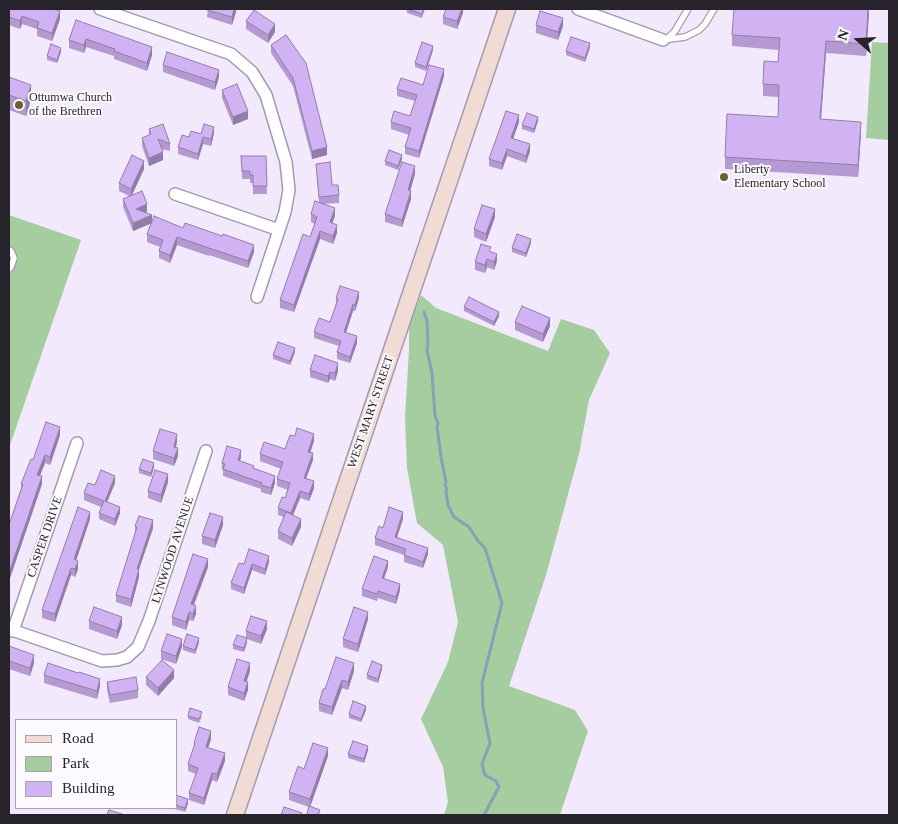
<!DOCTYPE html>
<html>
<head>
<meta charset="utf-8">
<style>
  body { margin:0 }
  #map { position:relative; width:898px; height:824px; overflow:hidden; background:#f2e9fc; font-family:Georgia,serif }
  canvas { display:block }
  .frame { position:absolute; inset:0; border:10px solid #26232a; pointer-events:none }
  .legend { position:absolute; left:15px; top:719px; width:162px; height:90px; box-sizing:border-box; background:#fcfafe; border:1px solid #a6a4a9; margin:0; padding:6px 9px; list-style:none; font-size:15px; color:#26232a }
  .legend li { display:flex; align-items:center; gap:10px; height:25px }
  .legend b { width:25px; border:1px solid #a6a4a9 }
  .north { position:absolute; left:833px; top:15px; width:50px; height:50px; -webkit-text-stroke:4px #fcfafe; paint-order:stroke; rotate:289deg; font-size:14px; font-weight:700; line-height:20px; text-align:center; color:#26232a }
  .north::after { content:''; display:block; margin:auto; width:18px; height:22px; background:#26232a; clip-path:polygon(50% 0,100% 100%,50% 72%,0 100%) }
</style>
</head>
<body>
<div id="map">
<canvas width="898" height="824"></canvas>
<div class="frame"></div>
<ul class="legend">
<li><b style="height:6px;background:#f3dbd5"></b>Road</li>
<li><b style="height:14px;background:#a6cd9f"></b>Park</li>
<li><b style="height:14px;background:#d1b3f3"></b>Building</li>
</ul>
<div class="north">N</div>
</div>
<script>
const context = document.querySelector('canvas').getContext('2d');
context.lineJoin = 'round';
function paint(path, color) { context.fillStyle = color; context.fill(path, 'evenodd'); }
const toPath = rows => new Path2D(rows.map(r => 'M' + r).join(''));
function stroke(path, color, width, dash) { context.strokeStyle = color; context.lineWidth = width; context.lineCap = dash ? 'butt' : 'round'; context.setLineDash(dash || []); context.stroke(path); }
function drawText(font, color, halo, rows, align = 'center') {
  context.font = font + ' Georgia,serif'; context.lineWidth = 4; context.setLineDash([]); context.textBaseline = 'middle'; context.strokeStyle = halo; context.fillStyle = color; for (const [text, x, y, turn = 0] of rows) {
    context.save(); context.translate(x, y); context.rotate((+turn || 0) * Math.PI / 180); context.textAlign = isNaN(turn) ? turn : align; if (halo) context.strokeText(text, 0, 0); context.fillText(text, 0, 0); context.restore();
  }
}
paint(toPath([
  [872,42,889,43,889,140,866,138],
  [9,215,81,240,9,448],
  [421,295,436,308,548,351,561,319,594,330,610,353,589,400,579,454,546,575,509,686,575,710,588,731,560,815,444,815,448,802,443,767,421,719,448,662,458,622,443,545,417,523,407,468,405,417,409,350,409,326]
]), '#a6cd9f');
stroke(toPath([
  [424,312,427,321,428,343,427,350,432,373,435,416,438,423,437,426,441,457,446,482,445,485,447,489,446,492,448,505,454,517,469,527,478,541,485,548,502,603,482,683,483,708,490,743,482,764,485,775,496,781,499,787,484,815]
]), '#8c9eb8', 3);
const lane = toPath([
  [667,39,675,31,688,9],
  [663,40,685,37,699,30,705,24,714,9],
  [9,250,11,251,14,258,11,267,9,269]
]);
const street = toPath([
  [100,9,231,54,252,72,266,95,286,162,289,190,285,212,257,297],
  [578,9,663,40],
  [175,194,279,230],
  [9,629,102,661,117,660,127,657,138,647,149,621,206,451],
  [13,631,77,443]
]);
const secondary = toPath([
  [235,815,507,9]
]);
stroke(lane, '#a39bac', 8);
stroke(street, '#a39bac', 14);
stroke(secondary, '#a39bac', 19);
stroke(lane, '#fff', 5.5);
stroke(street, '#fff', 11);
stroke(secondary, '#f3dbd5', 16);
paint(toPath([
  [9,9,60,19,52,41,37,36,37,29,22,24,20,29,9,25],
  [208,9,236,9,236,12,232,25,207,17],
  [407,9,425,9,422,18,407,13],
  [463,9,463,13,457,29,443,24,443,17],
  [869,9,866,56,826,53,821,119,861,133,858,177,725,169,725,157,778,117,779,97,763,96,763,84,778,62,779,50,732,46,732,35],
  [76,20,152,55,147,71,114,59,114,56,86,47,84,53,69,48,69,40],
  [246,21,275,32,268,43,246,29],
  [536,25,563,26,558,40,536,33],
  [286,35,327,155,312,159,293,86,271,53,271,45],
  [590,47,585,62,566,55,566,51],
  [433,50,426,71,415,67,415,63],
  [61,52,57,63,47,60,47,56],
  [163,65,219,77,215,90,163,72],
  [444,76,419,158,405,154,405,147,409,135,391,129,391,122,410,116,415,101,397,96,397,89,423,85],
  [9,77,31,100,26,116,9,110],
  [222,90,248,119,233,125,222,98],
  [538,121,534,133,522,129,522,125],
  [519,122,513,138,530,151,526,163,507,156,502,170,489,166,489,159],
  [149,129,170,144,170,151,161,149,163,160,149,166,142,146,142,138,149,135],
  [214,133,211,146,203,144,198,160,178,154,178,147,189,137,201,134],
  [241,156,266,156,267,194,253,194,253,183,250,183,250,179,242,179],
  [402,159,398,170,385,165,385,161],
  [316,164,339,195,339,203,323,204,335,216,332,223,337,233,333,244,320,239,294,312,280,308,280,300,310,237,315,224,311,222,311,214,319,203],
  [144,169,132,195,147,212,145,212,152,223,133,231,123,207,123,199,129,196,119,191,119,183],
  [415,174,410,191,411,199,402,227,385,222,385,214],
  [495,217,486,242,474,237,474,229],
  [183,228,254,252,248,268,209,255,209,256,177,245,170,263,159,258,159,251,160,247,147,242,147,234],
  [531,243,526,257,512,252,512,248],
  [491,251,497,261,494,270,487,267,485,273,475,270,475,262],
  [336,298,359,298,355,311,353,311,346,333,357,343,350,363,337,359,337,352,339,346,314,338,314,332,330,322,336,305],
  [464,307,499,316,494,326,464,311],
  [515,322,550,326,543,342,515,330],
  [295,352,290,365,273,359,273,355],
  [310,370,338,371,335,381,330,379,328,383,310,377],
  [60,435,50,465,45,463,40,476,42,484,9,581,9,521,10,522,21,489,21,484,33,460],
  [314,441,310,453,313,460,306,478,314,488,309,501,300,498,293,515,301,527,292,546,278,539,278,531,284,517,278,515,278,508,285,498,288,490,277,486,277,479,281,469,260,461,260,454,285,449],
  [177,442,176,447,178,456,174,466,153,459,153,451],
  [241,457,240,461,254,469,275,483,271,495,261,492,261,489,223,476,223,470,222,470,222,463],
  [154,467,151,477,139,473,139,469],
  [168,482,161,503,148,498,148,491],
  [115,483,107,502,120,513,115,526,99,519,99,513,101,507,84,500,84,493,95,485],
  [90,519,76,560,78,569,75,577,71,575,55,622,42,618,42,610],
  [403,519,397,537,428,554,423,568,404,562,404,555,375,545,375,538,383,528],
  [223,525,215,548,202,544,202,536],
  [135,526,153,528,139,569,139,577,131,607,116,602,116,595,135,533],
  [269,562,265,575,252,570,244,594,231,589,231,583,244,564],
  [208,567,194,605,196,614,193,621,189,620,186,630,172,625,172,617],
  [388,567,384,578,400,590,396,604,378,598,377,601,362,596,362,589],
  [368,619,358,652,343,647,343,639],
  [89,621,122,625,117,639,89,629],
  [267,629,261,644,247,639,247,642,244,652,233,649,233,645,246,638,246,631],
  [199,642,195,654,183,650,183,646],
  [9,646,34,663,30,676,9,669],
  [182,647,176,664,161,659,161,651],
  [382,669,378,683,367,679,367,675],
  [250,671,246,682,248,690,244,701,228,695,228,687],
  [354,671,348,690,342,688,332,715,319,711,319,703,325,689],
  [44,675,100,686,97,699,44,683],
  [146,677,174,678,158,696,146,685],
  [107,682,138,690,138,698,110,703,107,690],
  [366,710,361,722,349,718,349,714],
  [188,716,202,716,199,723,188,719],
  [211,739,208,748,225,761,217,782,212,780,204,805,189,800,189,793,196,774,188,771,188,764,194,748,194,743],
  [368,750,364,763,348,758,348,754],
  [328,756,310,807,320,814,319,815,307,815,309,807,289,800,289,792,304,769],
  [176,795,188,803,185,812,171,808,176,808]
]), '#b49ad1');
paint(toPath([
  [234,9,236,9,236,12,232,25,232,17],
  [461,9,463,9,463,13,457,29,457,21],
  [868,9,869,14,866,56,866,44],
  [60,11,60,19,52,41,52,33],
  [22,16,22,24,20,29,20,21],
  [563,18,563,26,558,40,558,32],
  [275,24,275,32,268,43,268,35],
  [86,39,86,47,84,53,84,45],
  [826,41,826,53,820,131,820,119],
  [590,43,590,47,585,62,585,58],
  [433,46,433,50,426,71,426,67],
  [152,47,152,55,147,71,147,63],
  [61,48,61,52,57,63,57,60],
  [444,69,444,76,419,158,419,151],
  [219,70,219,77,215,90,215,82],
  [31,85,31,100,26,116,26,101],
  [248,111,248,119,233,125,233,117],
  [519,115,519,122,511,145,511,138],
  [538,117,538,121,534,133,534,129],
  [861,122,861,133,858,177,858,165],
  [214,127,214,133,211,146,211,139],
  [203,137,203,144,198,160,198,154],
  [530,144,530,151,526,163,526,156],
  [327,147,327,155,312,159,312,151],
  [507,149,507,156,502,170,502,163],
  [163,152,163,160,149,166,149,158],
  [402,155,402,159,398,170,398,166],
  [144,161,144,169,131,197,131,189],
  [415,166,415,174,408,198,408,190],
  [411,191,411,199,402,227,402,220],
  [147,204,147,212,136,217,136,209],
  [335,208,335,216,330,230,330,222],
  [495,209,495,217,486,242,486,234],
  [152,215,152,223,133,231,133,223],
  [337,225,337,233,333,244,333,236],
  [320,231,320,239,294,312,294,305],
  [177,237,177,245,170,263,170,255],
  [531,239,531,243,526,257,526,253],
  [254,245,254,252,248,268,248,261],
  [497,254,497,261,494,270,494,262],
  [487,259,487,267,485,273,485,265],
  [359,292,359,298,355,311,355,305],
  [353,304,353,311,344,338,344,332],
  [499,312,499,316,494,326,494,322],
  [550,318,550,326,543,342,543,334],
  [357,336,357,343,350,363,350,357],
  [295,348,295,352,290,365,290,361],
  [338,363,338,371,335,381,335,373],
  [330,372,330,379,328,383,328,376],
  [60,427,60,435,50,465,50,457],
  [177,434,177,442,174,454,174,447],
  [314,434,314,441,308,459,308,452],
  [178,448,178,456,174,466,174,458],
  [241,450,241,457,238,467,238,460],
  [313,453,313,460,304,484,304,478],
  [45,455,45,463,37,482,37,475],
  [154,463,154,467,151,477,151,473],
  [168,474,168,482,161,503,161,495],
  [42,476,42,484,9,581,9,573],
  [115,476,115,483,105,507,105,501],
  [275,476,275,483,271,495,271,488],
  [314,481,314,488,309,501,309,494],
  [300,491,300,498,291,520,291,513],
  [120,507,120,513,115,526,115,519],
  [90,512,90,519,74,567,74,559],
  [403,512,403,519,395,543,395,537],
  [223,517,223,525,215,548,215,540],
  [301,519,301,527,292,546,292,538],
  [153,520,153,528,139,569,139,577,131,607,131,599,137,569],
  [428,548,428,554,423,568,423,562],
  [269,556,269,562,265,575,265,569],
  [208,559,208,567,191,612,191,604],
  [78,561,78,569,75,577,75,569],
  [388,561,388,567,382,584,382,578],
  [252,564,252,570,244,594,244,588],
  [71,568,71,575,55,622,55,614],
  [400,584,400,590,396,604,396,597],
  [196,606,196,614,193,621,193,614],
  [189,612,189,620,186,630,186,622],
  [368,612,368,619,358,652,358,644],
  [122,617,122,625,117,639,117,631],
  [267,621,267,629,261,644,261,636],
  [199,638,199,642,195,654,195,650],
  [247,638,247,642,244,652,244,648],
  [182,639,182,647,176,664,176,656],
  [34,655,34,663,30,676,30,668],
  [250,663,250,671,244,689,244,681],
  [354,663,354,671,348,690,348,682],
  [382,665,382,669,378,683,378,679],
  [174,670,174,678,158,696,158,688],
  [100,679,100,686,97,699,97,691],
  [342,680,342,688,332,715,332,707],
  [248,682,248,690,244,701,244,693],
  [366,706,366,710,361,722,361,719],
  [211,731,211,739,206,754,206,747],
  [368,746,368,750,364,763,364,759],
  [328,748,328,756,310,807,310,799],
  [225,753,225,761,217,782,217,774],
  [212,773,212,780,204,805,204,798],
  [188,799,188,803,185,812,185,808]
]), '#927daa');
const building = toPath([
  [9,9,52,9,60,11,52,33,37,28,39,22,22,16,20,21,9,17,9,9],
  [208,9,234,9,232,17,207,10,208,9],
  [407,9,423,9,422,14,407,9],
  [446,9,462,9,457,21,443,17,446,9],
  [734,9,868,9,866,44,826,41,820,119,861,122,858,165,725,157,727,114,778,117,779,85,763,84,764,61,778,62,780,38,732,35,734,9],
  [254,10,275,24,268,35,246,21,254,10],
  [540,11,563,18,558,32,536,25,540,11],
  [76,20,152,47,147,63,114,51,115,49,86,39,84,45,69,40,76,20],
  [286,35,306,63,327,147,312,151,293,78,271,45,286,35],
  [571,37,590,43,585,58,566,51,571,37],
  [422,42,433,46,426,67,415,63,422,42],
  [51,44,61,48,57,60,47,56,51,44],
  [167,52,219,70,215,82,163,65,167,52],
  [429,65,444,69,419,151,405,147,411,128,391,122,394,111,410,116,417,95,397,89,401,78,423,85,429,65],
  [9,77,31,85,26,101,9,95,9,77],
  [237,84,248,111,233,117,222,90,237,84],
  [506,111,519,115,511,138,530,144,526,156,507,149,502,163,489,159,506,111],
  [527,113,538,117,534,129,522,125,527,113],
  [163,124,170,144,158,139,163,152,149,158,142,138,151,134,149,129,163,124],
  [204,124,214,127,211,139,203,137,198,154,178,147,182,135,189,137,191,131,201,134,204,124],
  [389,150,402,155,398,166,385,161,389,150],
  [132,155,144,161,131,189,119,183,132,155],
  [241,156,266,156,267,186,253,186,253,175,250,175,250,171,242,171,241,156],
  [330,162,332,185,338,185,339,195,319,197,316,164,330,162],
  [402,162,415,166,408,190,411,191,402,220,385,214,402,162],
  [142,191,147,204,136,209,152,215,133,223,123,199,142,191],
  [315,201,335,208,330,222,337,225,333,236,320,231,294,305,280,300,303,234,310,237,317,217,311,214,315,201],
  [482,205,495,209,486,234,474,229,482,205],
  [154,216,183,228,185,223,222,236,223,234,254,245,248,261,209,248,177,237,170,255,159,251,163,240,147,234,154,216],
  [517,234,531,239,526,253,512,248,517,234],
  [481,244,491,247,489,251,497,254,494,262,487,259,485,265,475,262,481,244],
  [340,286,359,292,355,305,353,304,344,332,357,336,350,357,337,352,341,341,314,332,319,318,330,322,338,299,336,298,340,286],
  [469,297,499,312,494,322,464,307,469,297],
  [522,306,550,318,543,334,515,322,522,306],
  [278,342,295,348,290,361,273,355,278,342],
  [315,355,338,363,335,373,330,372,328,376,310,370,315,355],
  [46,422,60,427,50,457,45,455,37,475,42,476,9,573,9,521,10,522,23,484,21,484,31,459,33,460,46,422],
  [297,428,314,434,308,452,313,453,304,478,314,481,309,494,300,491,291,513,278,508,282,497,285,498,290,483,277,479,283,462,260,454,264,442,285,449,290,435,295,436,297,428],
  [160,429,177,434,174,447,178,448,174,458,153,451,160,429],
  [227,446,241,450,238,460,254,466,253,468,275,476,271,488,261,485,262,483,223,469,225,464,222,463,227,446],
  [143,459,154,463,151,473,139,469,143,459],
  [101,470,115,476,105,501,120,507,115,519,99,513,104,501,84,493,88,483,95,485,101,470],
  [155,470,168,474,161,495,148,491,155,470],
  [78,507,90,512,74,559,78,561,75,569,71,568,55,614,42,610,78,507],
  [389,507,403,512,395,537,428,548,423,562,404,555,406,549,375,538,379,526,383,528,389,507],
  [286,512,301,519,292,538,278,531,286,512],
  [210,513,223,517,215,540,202,536,210,513],
  [139,516,153,520,137,569,139,569,131,599,116,595,137,527,135,526,139,516],
  [249,549,269,556,265,569,252,564,244,588,231,583,239,563,244,564,249,549],
  [193,554,208,559,191,604,196,606,193,614,189,612,186,622,172,617,193,554],
  [374,556,388,561,382,578,400,584,396,597,378,591,377,594,362,589,374,556],
  [94,607,122,617,117,631,89,621,94,607],
  [354,607,368,612,358,644,343,639,354,607],
  [251,616,267,621,261,636,246,631,251,616],
  [167,634,182,639,176,656,161,651,167,634],
  [187,634,199,638,195,650,183,646,187,634],
  [237,635,247,638,244,648,233,645,237,635],
  [9,646,34,655,30,668,9,661,9,646],
  [336,657,354,663,348,682,342,680,332,707,319,703,323,689,325,689,336,657],
  [237,659,250,663,244,681,248,682,244,693,228,687,237,659],
  [162,660,174,670,158,688,146,677,162,660],
  [372,661,382,665,378,679,367,675,372,661],
  [48,663,78,673,79,672,100,679,97,691,44,675,48,663],
  [136,677,138,690,110,695,107,682,136,677],
  [353,701,366,706,361,719,349,714,353,701],
  [190,708,202,712,199,719,188,716,190,708],
  [199,727,211,731,206,747,225,753,217,774,212,773,204,798,189,793,198,768,188,764,195,743,194,743,199,727],
  [353,741,368,746,364,759,348,754,353,741],
  [313,743,328,748,310,799,289,792,298,766,304,769,313,743],
  [176,795,188,799,185,808,176,805,176,795],
  [309,806,320,810,318,815,310,815,307,814,309,806],
  [284,807,302,813,301,815,281,815,284,807],
  [109,810,125,815,107,815,109,810]
]);
paint(building, '#d1b3f3');
stroke(building, '#927daa', 1);
for (const [x, y, r, color] of [
  [19,105,5,"#6c612d"],
  [724,177,5,"#6c612d"]
]) { const dot = new Path2D(); dot.arc(x, y, r, 0, 2 * Math.PI); context.fillStyle = color; context.fill(dot); stroke(dot, '#fcfafe', 2); }
drawText('12px', '#26232a', '#fcfafe', [
  ["Ottumwa Church",29,98],
  ["of the Brethren",29,112],
  ["Liberty",734,170],
  ["Elementary School",734,184]
], 'left');
drawText('12px', '#26232a', '#fcfafe', [
  ["WEST MARY STREET",371,412,-71],
  ["CASPER DRIVE",45,537,-71],
  ["LYNWOOD AVENUE",173,550,-72]
]);
</script>
</body>
</html>
